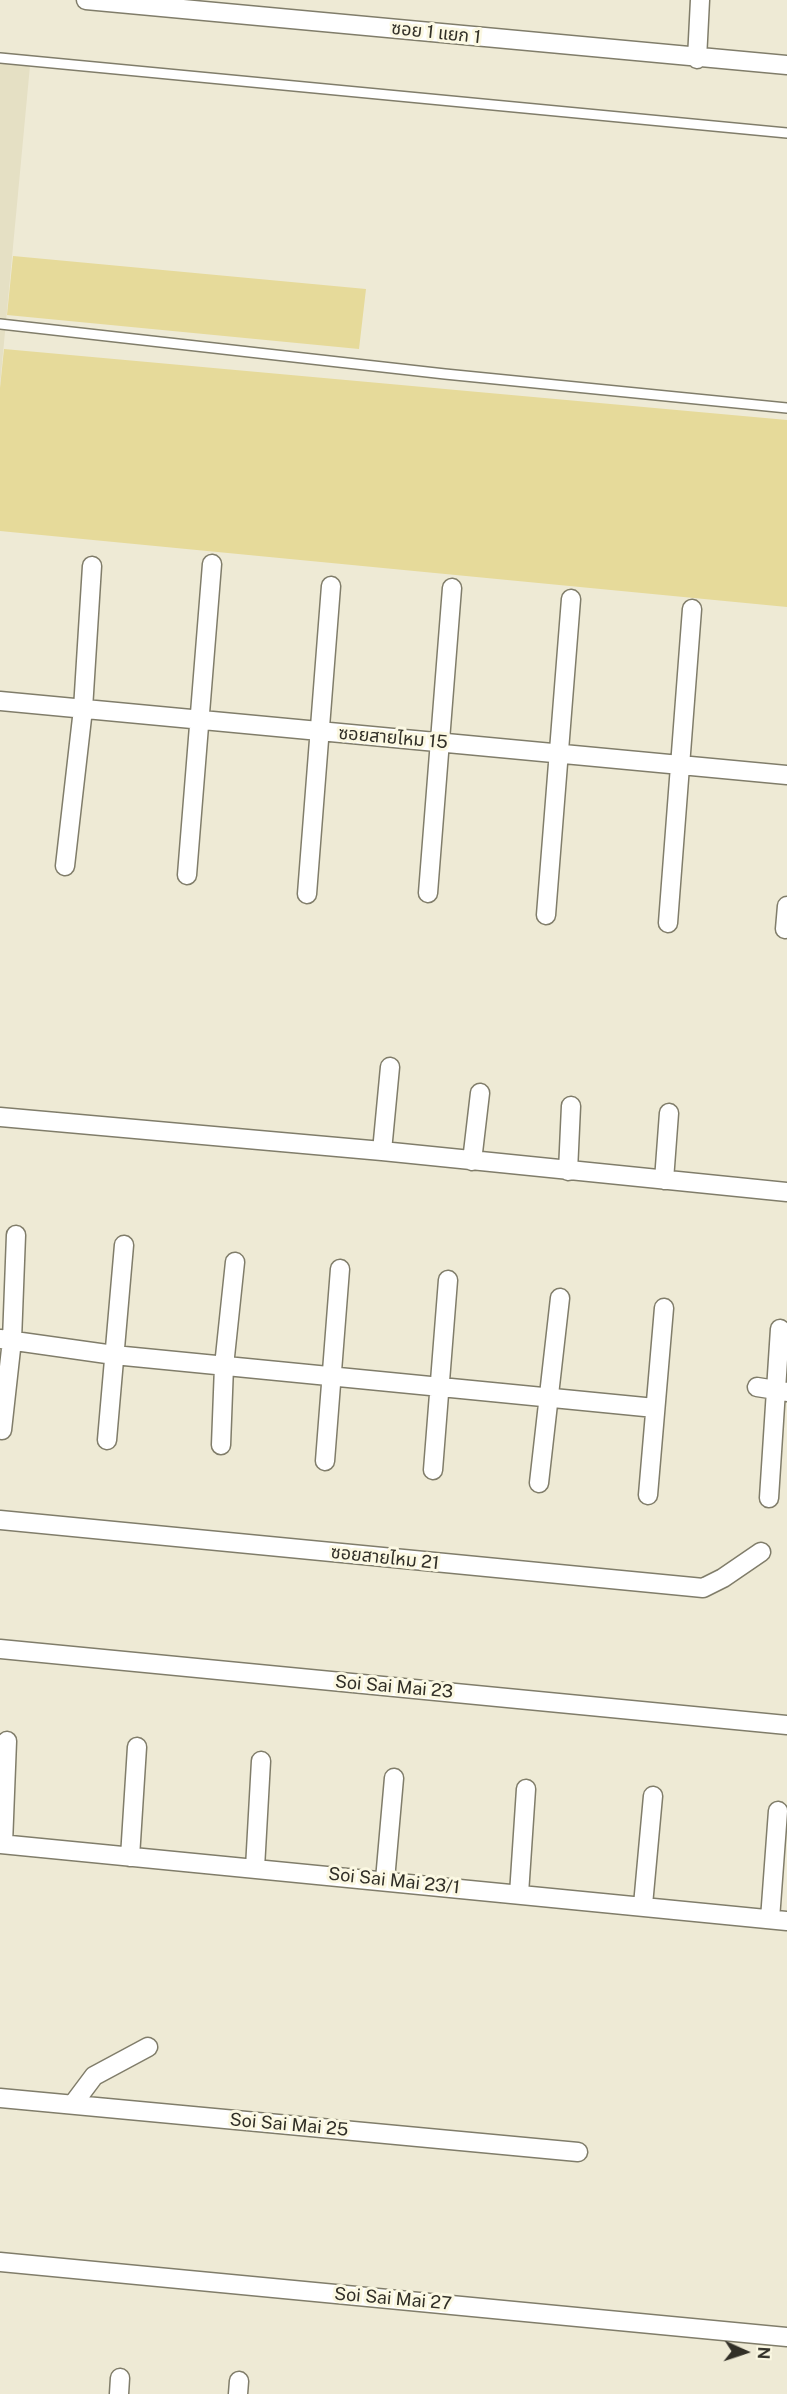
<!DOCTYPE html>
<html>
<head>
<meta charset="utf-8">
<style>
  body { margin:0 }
  #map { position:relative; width:787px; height:2394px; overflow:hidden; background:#eeead5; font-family:"Public Sans",sans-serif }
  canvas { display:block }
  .north { position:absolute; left:715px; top:2322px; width:60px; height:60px; -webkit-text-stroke:4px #fbf8e2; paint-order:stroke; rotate:93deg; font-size:16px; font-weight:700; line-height:24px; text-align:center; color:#312f27 }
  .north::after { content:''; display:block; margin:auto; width:21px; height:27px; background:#312f27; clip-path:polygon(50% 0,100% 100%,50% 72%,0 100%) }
</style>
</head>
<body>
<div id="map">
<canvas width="787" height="2394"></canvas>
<div class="north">N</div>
</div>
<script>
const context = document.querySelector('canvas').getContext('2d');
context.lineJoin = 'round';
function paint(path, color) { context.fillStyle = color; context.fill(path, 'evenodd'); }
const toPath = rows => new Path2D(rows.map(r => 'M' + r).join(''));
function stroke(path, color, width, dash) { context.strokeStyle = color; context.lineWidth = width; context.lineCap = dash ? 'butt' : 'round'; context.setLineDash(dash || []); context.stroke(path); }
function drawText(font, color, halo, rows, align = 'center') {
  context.font = font + ' "Public Sans","Noto Sans Thai",sans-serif'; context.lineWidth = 6; context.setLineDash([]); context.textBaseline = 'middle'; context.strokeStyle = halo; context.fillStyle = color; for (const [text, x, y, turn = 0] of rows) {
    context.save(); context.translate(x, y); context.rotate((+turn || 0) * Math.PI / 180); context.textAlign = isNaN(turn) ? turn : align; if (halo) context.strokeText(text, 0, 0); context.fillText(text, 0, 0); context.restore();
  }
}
paint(toPath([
  [0,52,31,55,0,385]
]), '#e5e0c4');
paint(toPath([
  [13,256,366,289,359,349,7,315],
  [4,349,787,420,787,607,0,531,0,388]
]), '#e6da9a');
const lane = toPath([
  [0,58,787,133],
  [0,324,445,374,787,408]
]);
const street = toPath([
  [86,0,787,65],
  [697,59,700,0],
  [0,701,787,775],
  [65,866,83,709,92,566],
  [187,875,212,564],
  [428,893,452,588],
  [307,894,331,586],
  [546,915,571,599],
  [668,923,692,609],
  [785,929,787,906],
  [0,1117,382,1151,787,1192],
  [382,1151,390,1067],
  [472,1161,480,1093],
  [568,1171,571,1106],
  [664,1180,669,1113],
  [0,1339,114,1355,655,1408],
  [757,1387,776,1390,780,1329],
  [2,1430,12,1340,16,1235],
  [107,1440,124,1245],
  [221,1445,224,1366,235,1262],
  [325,1461,340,1269],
  [433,1470,448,1280],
  [539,1483,560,1298],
  [648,1495,664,1308],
  [769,1498,776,1390,787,1392],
  [0,1520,693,1587,703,1588,723,1578,761,1552],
  [0,1649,787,1725],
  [0,1844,787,1921],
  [3,1844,7,1741],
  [130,1857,137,1747],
  [255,1868,261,1761],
  [385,1880,394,1778],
  [519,1894,526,1789],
  [643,1905,653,1796],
  [770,1919,778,1811],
  [0,2098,578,2152],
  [73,2104,94,2076,148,2047],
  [0,2262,787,2337],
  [119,2394,120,2378],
  [238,2394,239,2381]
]);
stroke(lane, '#807d6a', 12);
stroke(street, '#807d6a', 21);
stroke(lane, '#fff', 9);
stroke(street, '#fff', 18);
drawText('18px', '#312f27', '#fbf8e2', [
  ["ซอย 1 แยก 1",436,33,6],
  ["ซอยสายไหม 15",393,738,5],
  ["ซอยสายไหม 21",385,1558,6],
  ["Soi Sai Mai 23",394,1687,5],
  ["Soi Sai Mai 23/1",394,1881,6],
  ["Soi Sai Mai 25",289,2125,5],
  ["Soi Sai Mai 27",393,2299,5]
]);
</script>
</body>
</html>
